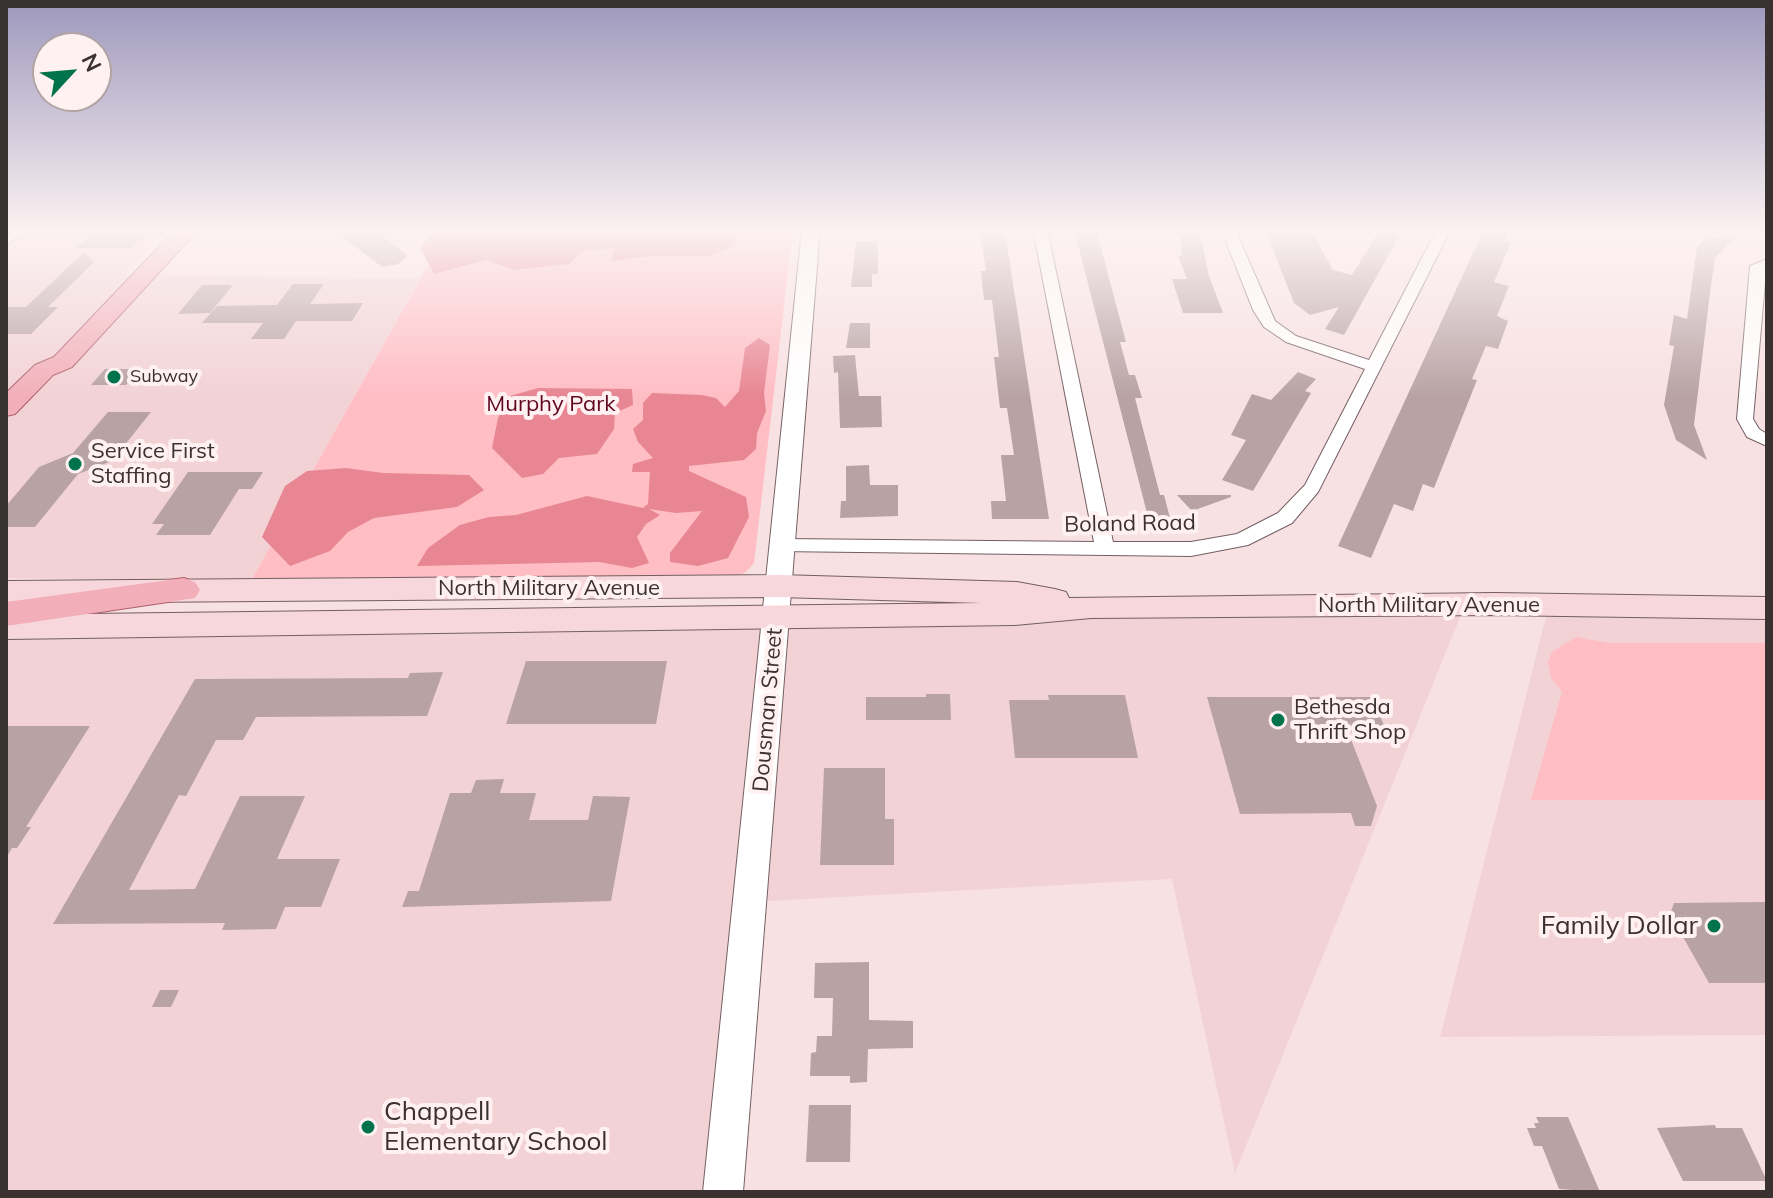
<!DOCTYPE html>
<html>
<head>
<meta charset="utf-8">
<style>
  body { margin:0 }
  #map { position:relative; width:1773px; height:1198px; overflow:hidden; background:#f8e1e3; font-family:Mulish,sans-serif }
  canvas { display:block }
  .frame { position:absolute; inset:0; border:8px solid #3a3131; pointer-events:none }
  .north { position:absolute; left:32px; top:32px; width:80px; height:80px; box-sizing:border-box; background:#fff1f2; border:2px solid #b0a4a5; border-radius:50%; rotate:64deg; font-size:22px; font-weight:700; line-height:32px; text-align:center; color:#3a3131 }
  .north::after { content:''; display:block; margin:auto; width:28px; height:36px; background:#00734d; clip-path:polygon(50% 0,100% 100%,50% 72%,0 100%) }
</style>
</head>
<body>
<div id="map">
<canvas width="1773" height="1198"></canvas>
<div class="frame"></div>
<div class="north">N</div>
</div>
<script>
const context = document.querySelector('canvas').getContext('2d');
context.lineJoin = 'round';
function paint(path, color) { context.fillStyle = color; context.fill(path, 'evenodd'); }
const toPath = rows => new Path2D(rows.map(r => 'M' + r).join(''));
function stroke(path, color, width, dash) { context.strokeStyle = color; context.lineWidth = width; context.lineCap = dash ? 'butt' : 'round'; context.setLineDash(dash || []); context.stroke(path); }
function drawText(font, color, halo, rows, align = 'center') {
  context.font = font + ' Mulish,sans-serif'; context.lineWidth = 8; context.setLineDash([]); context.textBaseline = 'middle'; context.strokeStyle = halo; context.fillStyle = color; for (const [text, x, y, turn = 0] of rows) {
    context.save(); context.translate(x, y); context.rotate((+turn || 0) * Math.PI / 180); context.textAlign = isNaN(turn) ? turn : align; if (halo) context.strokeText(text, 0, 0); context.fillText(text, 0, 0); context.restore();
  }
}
paint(toPath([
  [21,229,168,229,125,275,420,278,251,581,6,578,6,241],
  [1465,605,1235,1173,1172,879,750,902,723,1192,6,1192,6,627],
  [1549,605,1767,608,1767,1035,1440,1037]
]), '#f2d2d5');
paint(toPath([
  [448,229,793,229,754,563,746,572,736,578,251,581],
  [1576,637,1610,643,1767,643,1767,800,1531,800,1562,692,1551,678,1548,662,1552,652]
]), '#ffbdc4');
paint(toPath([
  [439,229,740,229,732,247,708,256,650,256,612,261,614,248,583,251,569,264,515,270,486,260,434,274,420,247],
  [759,338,770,345,764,393,766,411,757,433,756,449,744,460,689,466,689,471,746,497,749,517,728,558,698,566,670,562,670,553,702,511,676,513,649,509,660,515,646,524,637,537,649,563,632,568,599,562,417,566,428,548,460,525,489,517,516,515,587,496,643,508,648,504,650,472,632,472,633,464,653,458,638,442,633,429,643,420,643,403,652,393,702,395,716,398,725,407,739,391,745,348],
  [538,388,632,389,633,405,615,413,614,429,597,454,559,458,543,474,522,478,492,448,498,418,510,396],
  [346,468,383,473,469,475,484,490,457,507,374,518,348,532,330,551,290,566,262,537,285,486,307,471]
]), '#e88693');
paint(toPath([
  [98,229,151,229,131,248,76,248],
  [332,229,374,229,408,256,398,264,382,267],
  [980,229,1003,229,1006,238,1049,519,992,519,991,501,1006,501,1001,455,1014,455,1007,408,1000,408,994,357,999,357,992,300,984,300,981,271,986,271],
  [1074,229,1096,229,1126,342,1120,342,1129,375,1135,375,1142,398,1135,398,1144,433,1160,495,1164,495,1170,518,1148,517],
  [1179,229,1196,229,1200,235,1209,276,1223,313,1183,313,1172,279,1187,279,1178,256,1182,256],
  [1265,229,1310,229,1333,270,1352,275,1380,229,1403,229,1344,335,1325,329,1339,307,1310,315,1294,303],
  [1484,229,1509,229,1504,241,1511,242,1494,282,1509,286,1497,316,1508,321,1498,349,1486,346,1472,379,1477,380,1434,488,1423,484,1413,511,1394,504,1371,558,1338,546],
  [1738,234,1715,258,1710,293,1694,425,1707,460,1676,440,1664,405,1674,346,1669,345,1674,315,1687,319,1697,247,1706,239],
  [856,241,878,241,878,274,872,274,872,287,851,287],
  [84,252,94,262,48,307,58,307,31,334,6,334,6,307,26,307],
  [293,284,324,284,310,304,363,303,352,321,296,321,284,339,251,339,263,323,202,323,217,306,277,305],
  [202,285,233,285,210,313,178,314],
  [850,323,870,323,870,348,846,348],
  [855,355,859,396,881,396,882,427,840,428,838,372,834,373,833,356],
  [105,369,140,369,126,385,91,385],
  [1298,372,1316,379,1305,391,1311,393,1253,491,1222,480,1246,440,1231,435,1252,394,1271,400],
  [108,412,151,412,112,461,78,474,35,527,6,527,6,506,39,467,73,453],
  [869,465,870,485,898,485,898,516,840,518,841,501,846,501,846,466],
  [188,472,263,472,252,489,239,489,210,535,156,535,164,524,152,524],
  [1177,495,1231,495,1231,497,1192,511],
  [526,661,667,661,656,724,506,724],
  [443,672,427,716,256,717,243,740,216,740,186,796,179,795,129,890,195,889,240,796,305,796,277,859,340,859,321,907,285,907,276,929,222,930,225,923,53,924,195,679,408,678,410,673],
  [926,694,950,694,951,720,866,720,866,697,926,697],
  [1048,695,1125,695,1138,758,1015,758,1009,700,1049,700],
  [1207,697,1372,697,1387,732,1348,732,1377,806,1371,826,1355,826,1351,813,1240,814],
  [6,726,90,726,26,827,31,827,17,848,12,848,6,858],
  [824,768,885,768,885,819,894,819,894,865,820,865],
  [504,779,500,793,536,793,529,820,588,820,593,796,630,797,611,901,402,907,408,891,419,891,450,793,471,793,476,780],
  [1767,902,1767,983,1709,983,1670,914,1674,903],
  [869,962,869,1020,913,1021,913,1048,868,1049,867,1082,850,1083,850,1076,810,1076,811,1053,816,1052,817,1036,832,1036,833,998,814,998,815,963],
  [160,990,179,990,171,1007,152,1007],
  [809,1105,851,1105,850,1162,806,1162],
  [1536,1117,1568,1117,1600,1192,1559,1189,1542,1146,1534,1146,1527,1128,1536,1128,1534,1123,1539,1123],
  [1715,1125,1716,1128,1742,1128,1767,1181,1683,1181,1657,1128]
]), '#b8a2a4');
const minor = toPath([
  [13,229,28,229,6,245,6,234,13,229],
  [1033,229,1047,229,1113,542,1191,542,1237,534,1278,513,1305,485,1365,369,1286,342,1264,327,1253,310,1221,229,1235,229,1275,321,1296,336,1369,360,1437,229,1451,229,1318,492,1292,523,1248,545,1191,556,776,551,773,546,776,541,783,539,1094,542,1033,229],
  [1767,259,1753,419,1759,429,1767,434,1767,446,1747,437,1737,419,1750,266,1767,259]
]);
const tertiary = toPath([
  [802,229,820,229,743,1192,703,1192,802,229]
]);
const secondary = toPath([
  [780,575,1017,582,1055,589,1066,592,1069,598,1495,593,1767,597,1767,619,1495,615,1091,618,1015,625,6,639,6,615,982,603,780,597,6,603,6,581,780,575]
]);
const primary = toPath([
  [176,229,199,229,72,367,53,375,15,414,6,416,6,393,35,365,54,357,176,229],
  [184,578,195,582,200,590,195,598,6,626,6,602,184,578]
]);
stroke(minor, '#735f61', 2);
stroke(tertiary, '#735f61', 2);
stroke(secondary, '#735f61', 2);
stroke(primary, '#ac606b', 2);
paint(minor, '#fff');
paint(tertiary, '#fff');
paint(secondary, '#f8d7dc');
paint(primary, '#f2afb9');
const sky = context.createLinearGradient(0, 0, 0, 397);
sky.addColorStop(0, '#9d98bd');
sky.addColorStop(0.58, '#fcf2f2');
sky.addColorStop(1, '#fcf2f200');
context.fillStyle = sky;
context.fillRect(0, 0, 1773, 397);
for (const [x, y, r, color] of [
  [114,377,8,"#00734d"],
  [75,464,8,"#00734d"],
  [1278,720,8,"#00734d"],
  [1714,926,8,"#00734d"],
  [368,1127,8,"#00734d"]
]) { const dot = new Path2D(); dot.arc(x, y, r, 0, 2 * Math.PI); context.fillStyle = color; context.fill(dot); stroke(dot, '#fff1f2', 3); }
drawText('18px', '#3a3131', '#fff1f2', [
  ["Subway",130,377]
], 'left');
drawText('22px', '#600621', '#fff1f2', [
  ["Murphy Park",551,404]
]);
drawText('22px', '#3a3131', '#fff1f2', [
  ["Service First",91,451],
  ["Staffing",91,476],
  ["Bethesda",1294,707],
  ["Thrift Shop",1294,732]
], 'left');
drawText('22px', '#3a3131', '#fff1f2', [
  ["Boland Road",1130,524,-1],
  ["North Military Avenue",549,588],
  ["North Military Avenue",1429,605],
  ["Dousman Street",768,710,-85]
]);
drawText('26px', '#3a3131', '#fff1f2', [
  ["Family Dollar",1698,926],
  ["Chappell",384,1112,"left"],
  ["Elementary School",384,1142,"left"]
], 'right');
</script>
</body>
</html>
